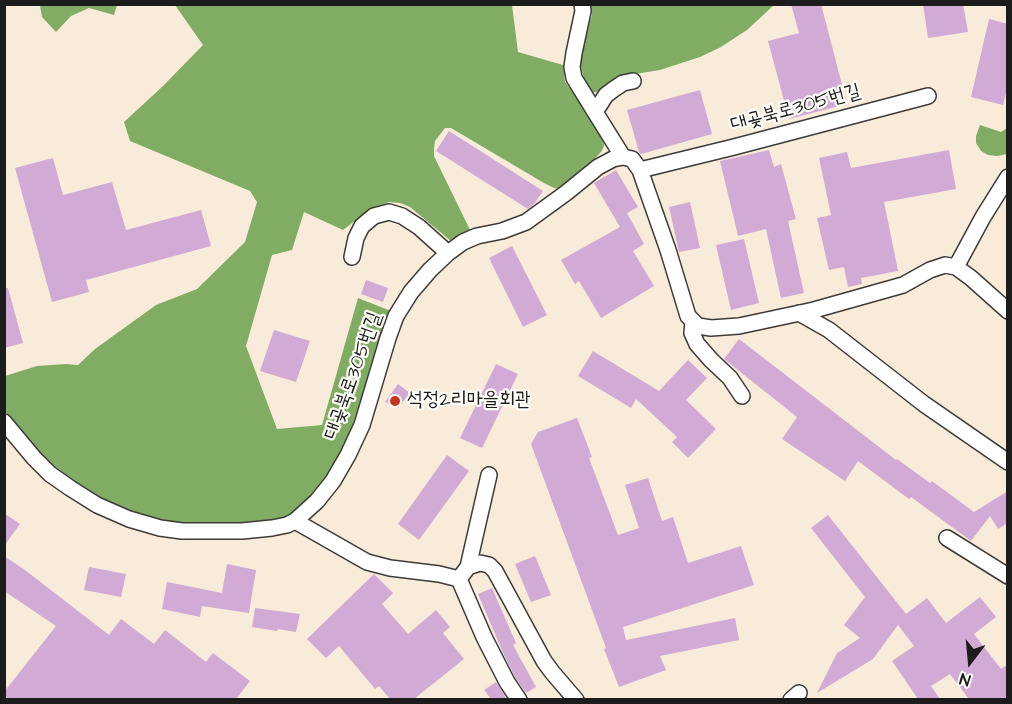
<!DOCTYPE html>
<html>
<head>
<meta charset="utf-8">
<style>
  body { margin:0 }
  #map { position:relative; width:1012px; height:704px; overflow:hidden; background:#f8ebd9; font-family:"Architects Daughter",sans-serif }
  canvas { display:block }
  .frame { position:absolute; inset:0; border:6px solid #1c1c1c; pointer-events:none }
  .north { position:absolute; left:940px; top:632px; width:60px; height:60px; -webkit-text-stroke:4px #fdfcf7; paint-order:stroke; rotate:196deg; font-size:16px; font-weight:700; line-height:24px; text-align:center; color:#1c1c1c }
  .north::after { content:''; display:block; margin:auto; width:21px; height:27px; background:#1c1c1c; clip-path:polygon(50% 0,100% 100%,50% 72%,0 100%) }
</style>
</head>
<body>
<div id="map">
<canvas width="1012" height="704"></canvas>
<div class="frame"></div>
<div class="north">N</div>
</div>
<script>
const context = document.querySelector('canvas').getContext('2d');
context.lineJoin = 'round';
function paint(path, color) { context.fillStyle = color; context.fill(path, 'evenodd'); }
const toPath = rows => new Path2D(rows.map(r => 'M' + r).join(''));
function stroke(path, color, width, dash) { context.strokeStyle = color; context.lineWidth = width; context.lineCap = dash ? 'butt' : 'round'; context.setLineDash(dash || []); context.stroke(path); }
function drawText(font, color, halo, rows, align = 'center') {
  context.font = font + ' "Architects Daughter","Poor Story",sans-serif'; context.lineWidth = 4.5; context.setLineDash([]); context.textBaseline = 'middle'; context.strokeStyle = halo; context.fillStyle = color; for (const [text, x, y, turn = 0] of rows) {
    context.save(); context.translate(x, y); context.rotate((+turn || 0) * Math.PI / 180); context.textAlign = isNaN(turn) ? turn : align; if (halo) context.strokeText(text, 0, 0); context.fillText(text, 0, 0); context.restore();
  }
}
paint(toPath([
  [42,4,117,4,117,5,114,15,89,8,71,16,56,32,42,17,40,6],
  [175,5,512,5,518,52,563,65,565,82,600,130,603,138,604,146,601,152,585,169,562,189,554,188,544,183,451,128,445,128,435,141,434,149,434,156,471,232,452,242,410,207,400,203,389,202,378,206,364,214,343,230,304,212,292,250,272,255,246,346,277,429,322,425,358,298,391,311,355,431,320,489,286,521,182,527,129,511,96,497,50,465,31,445,5,411,5,376,37,366,66,364,78,365,95,349,156,305,197,289,245,242,257,202,250,191,130,141,124,122,163,86,203,45],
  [590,5,774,5,747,30,721,47,700,57,660,70,629,75,600,91,592,93,585,82,580,63,584,41,592,15],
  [980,125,1001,132,1007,128,1007,154,997,156,988,155,981,151,976,143,976,136]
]), '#80ac64');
paint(toPath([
  [791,4,821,4,847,104,789,119,768,41,799,33],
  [923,4,963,4,968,32,928,38],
  [989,19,1008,24,1008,85,1003,105,971,97],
  [700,90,712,134,641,154,639,152,627,110],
  [449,131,543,191,535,203,528,209,436,151],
  [769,150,774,167,781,164,796,219,788,221,804,293,781,298,766,229,738,236,720,161],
  [949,150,956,189,884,202,898,271,861,278,862,284,848,287,844,267,829,270,817,218,831,215,819,158,847,152,851,168],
  [53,158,63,195,112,182,126,230,201,210,211,246,86,280,89,292,52,302,15,168],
  [616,170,638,207,627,213,644,244,633,251,654,286,601,318,579,281,575,284,561,260,620,227,594,183],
  [690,202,700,248,679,252,669,207],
  [744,239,759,303,731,310,716,245],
  [512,246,547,315,523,327,489,258],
  [366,280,388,288,383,302,361,294],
  [4,288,8,288,23,343,4,348],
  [274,330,310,341,296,382,260,371],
  [739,339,896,460,897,459,930,483,932,481,974,512,1008,491,1008,523,998,529,990,516,971,541,911,497,909,499,858,461,845,481,782,439,797,417,724,359],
  [593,351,659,391,688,360,707,378,686,400,716,429,688,458,672,442,677,437,636,399,631,408,578,376],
  [496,364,518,374,482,448,460,438],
  [398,384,410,393,398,408,385,402],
  [577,418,592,457,589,458,618,535,639,528,625,485,648,478,662,521,673,517,688,563,741,546,754,585,623,627,626,640,735,618,739,640,660,656,666,670,619,687,604,649,606,648,531,444,538,432],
  [447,455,469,471,419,540,398,524],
  [4,513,20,524,4,546],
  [828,515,906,614,927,598,946,623,980,597,996,617,974,634,1001,669,1008,664,1008,699,969,699,950,674,931,686,940,699,918,699,892,661,914,646,898,625,873,659,817,693,837,653,860,638,844,625,865,597,811,528],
  [4,556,25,570,109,635,121,619,154,644,165,630,206,662,213,653,250,681,236,699,4,699,4,692,56,626,4,591],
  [535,556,551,595,531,602,515,564],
  [227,564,256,570,249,613,202,606,200,617,162,609,167,582,222,593],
  [89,567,126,574,121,597,84,590],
  [374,574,393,593,382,604,408,634,436,610,450,627,443,633,464,659,414,699,390,699,379,686,375,689,339,646,326,658,307,639],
  [492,588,516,643,513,645,536,687,526,693,515,677,504,655,478,594],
  [255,608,300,614,296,632,278,629,277,631,252,627],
  [496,682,499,687,507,699,491,699,484,690]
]), '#d1abd5');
const minor = toPath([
  [582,4,583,11,574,53,572,67,574,78,595,112],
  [623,157,595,112,606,95,614,89,623,83,633,81],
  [640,170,734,147,928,96],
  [352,257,356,238,362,226,374,216,389,212,402,216,419,227,448,253],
  [956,267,983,217,1008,177],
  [799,313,829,330,924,404,1008,462],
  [693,321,692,333,697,344,711,360,730,378,742,396],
  [4,422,34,458,50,474,70,488,97,505,129,519,160,528,182,531,242,531,272,528,287,525,295,521,317,501,333,481,348,455,362,425,388,338,396,316,411,292,430,270,448,253,463,242,477,236,502,231,526,222,566,193,598,167,613,159,623,157,632,159,640,170,668,250,688,316,698,326,711,328,739,326,814,310,903,285,930,270,945,265,956,267,971,278,1008,311],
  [295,521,367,562,390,568,439,574,459,579,484,637,507,682,519,700],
  [947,538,1008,576],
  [468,567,489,475],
  [459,579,468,567,480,563,489,565,495,571,544,661,552,672,576,700],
  [791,700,799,693]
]);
stroke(minor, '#3d3b38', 18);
stroke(minor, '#fff', 15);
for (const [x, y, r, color] of [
  [395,401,6,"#c8321e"]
]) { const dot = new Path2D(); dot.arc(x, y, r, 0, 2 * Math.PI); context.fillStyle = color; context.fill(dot); stroke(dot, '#fdfcf7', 2); }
drawText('20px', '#1c1c1c', '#fdfcf7', [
  ["대곶북로305번길",796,109,-15],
  ["대곶북로305번길",354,376,-70]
]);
drawText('20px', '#1c1c1c', '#fdfcf7', [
  ["석정2리마을회관",407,401]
], 'left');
</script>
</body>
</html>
